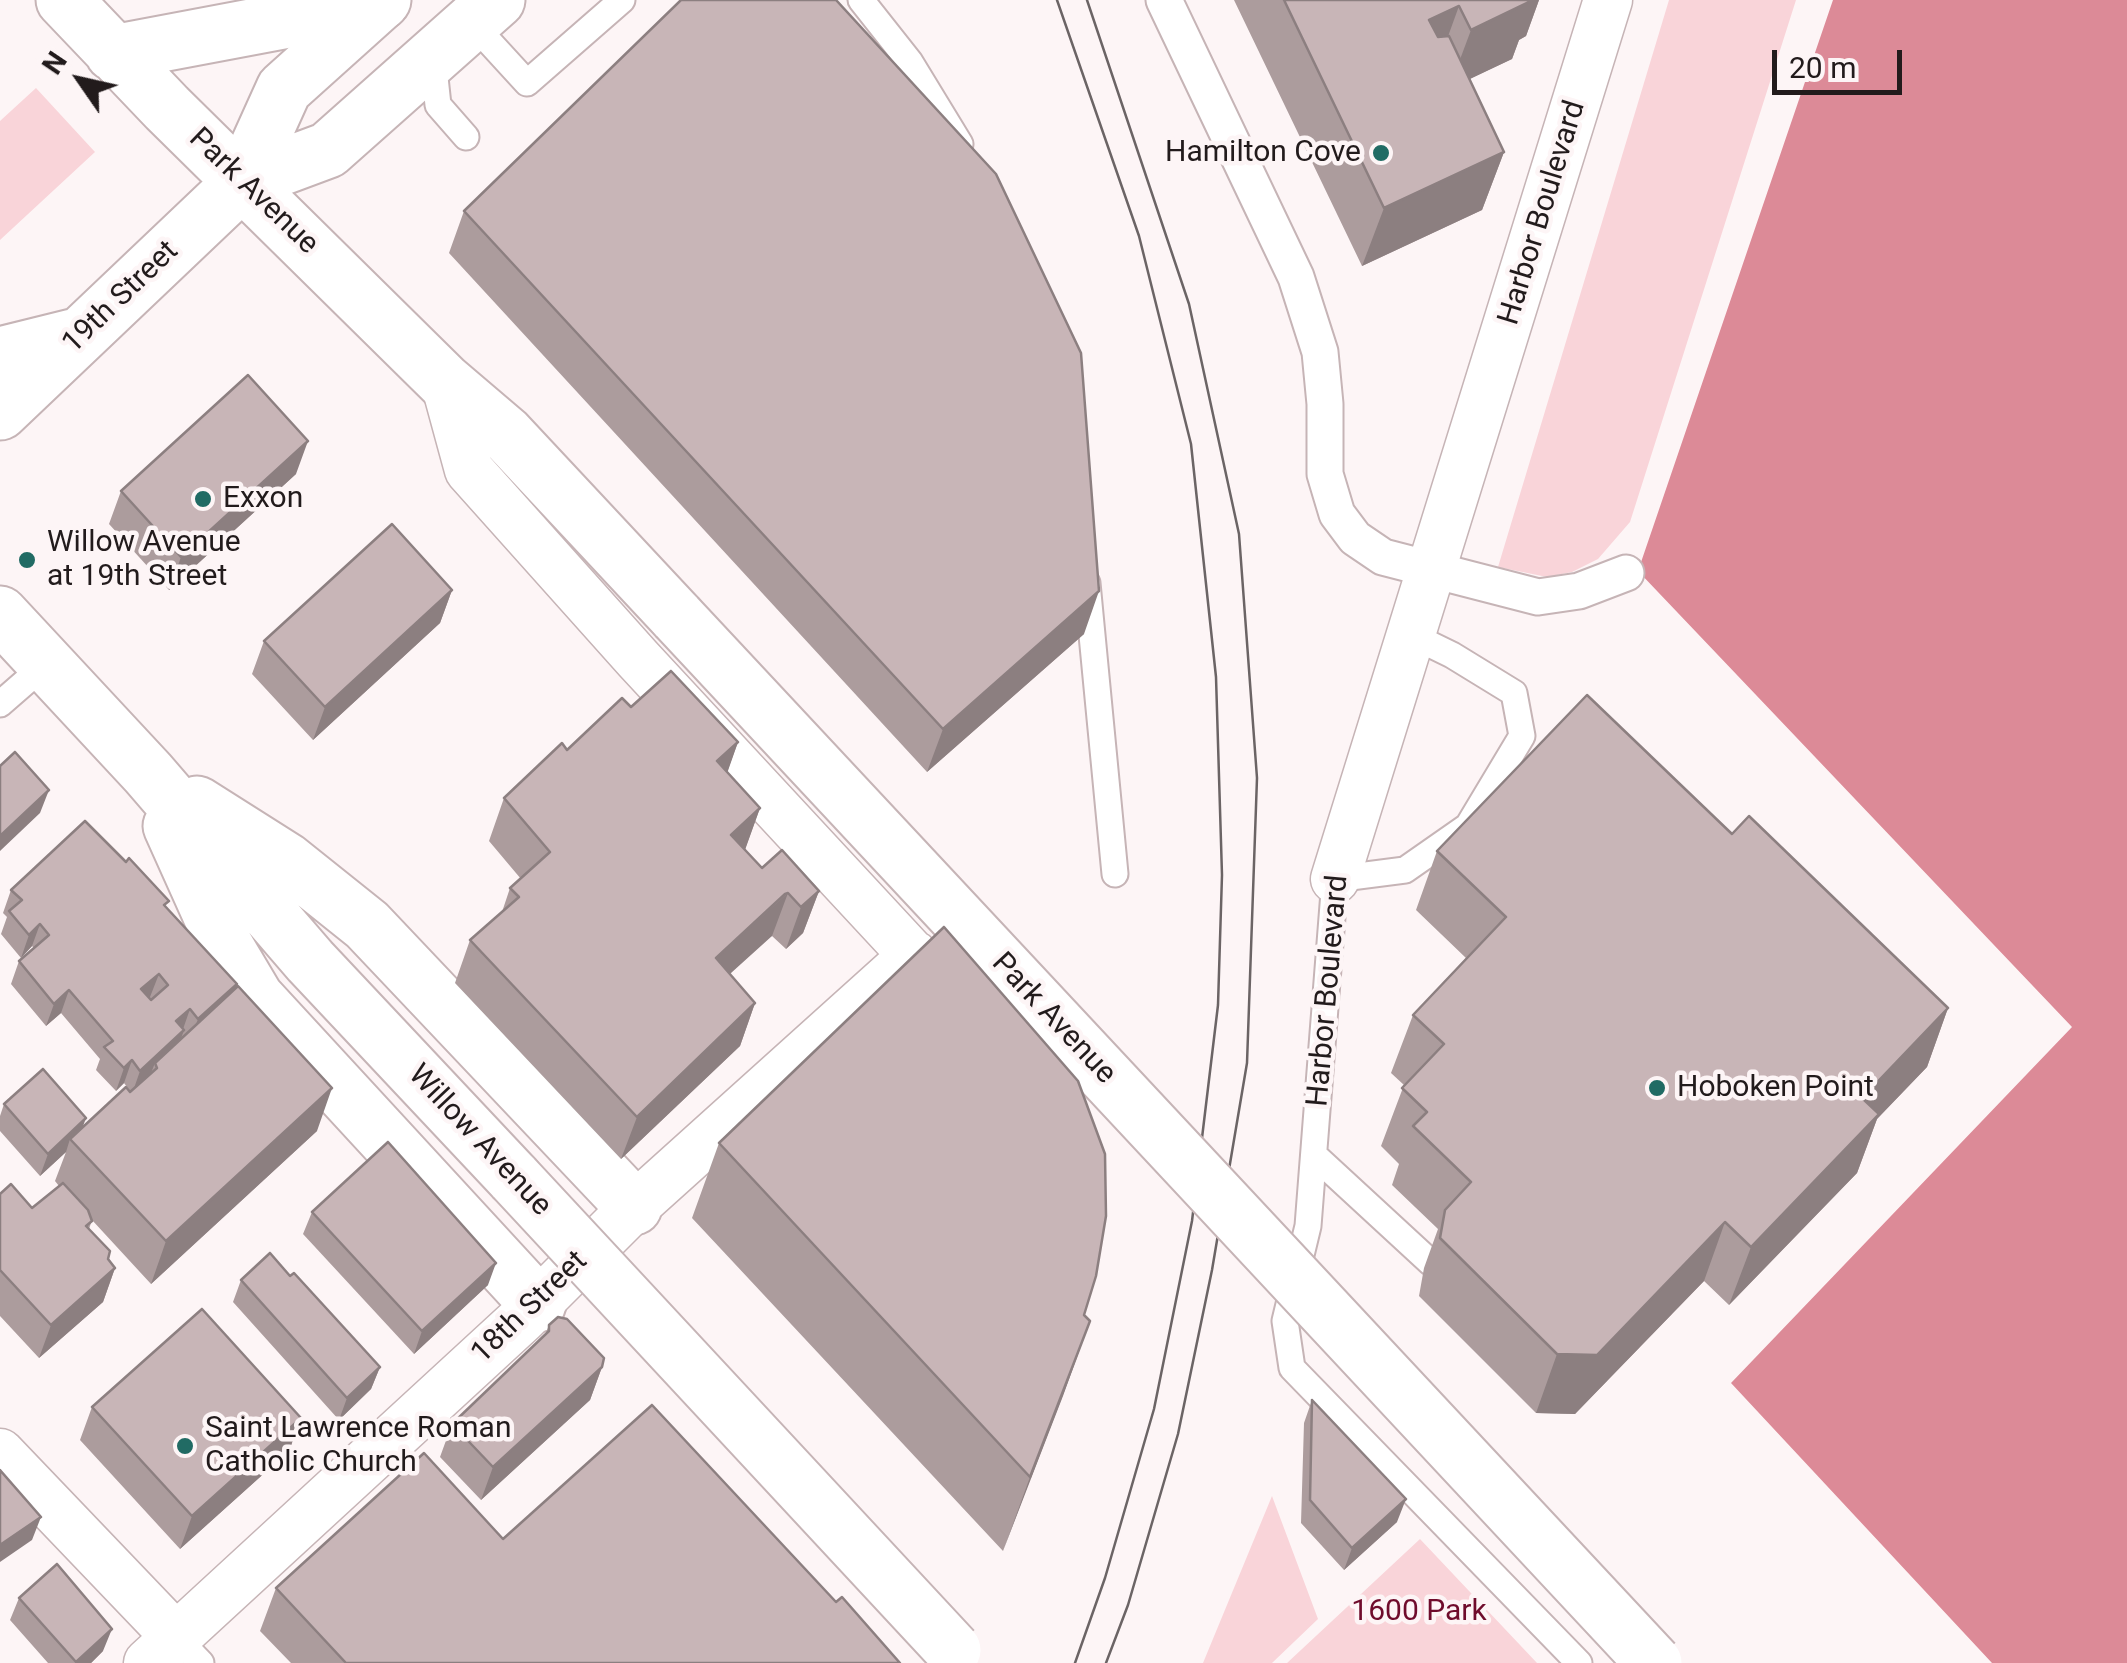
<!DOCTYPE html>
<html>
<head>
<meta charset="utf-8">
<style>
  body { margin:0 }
  #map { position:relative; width:2127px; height:1663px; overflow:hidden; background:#fdf5f6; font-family:Roboto,sans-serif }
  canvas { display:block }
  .north { position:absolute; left:30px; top:30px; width:100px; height:100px; -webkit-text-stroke:8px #fdf5f6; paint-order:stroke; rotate:304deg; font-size:28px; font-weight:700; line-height:40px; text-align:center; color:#221b1c }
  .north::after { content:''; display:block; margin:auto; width:35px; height:45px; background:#221b1c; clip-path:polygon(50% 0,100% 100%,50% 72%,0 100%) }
  .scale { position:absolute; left:1772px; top:50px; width:130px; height:45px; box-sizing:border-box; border:5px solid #221b1c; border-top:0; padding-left:12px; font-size:30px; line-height:35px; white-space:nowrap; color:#221b1c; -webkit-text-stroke:8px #fdf5f6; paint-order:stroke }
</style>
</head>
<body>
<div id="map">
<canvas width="2127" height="1663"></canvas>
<div class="north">N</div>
<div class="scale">20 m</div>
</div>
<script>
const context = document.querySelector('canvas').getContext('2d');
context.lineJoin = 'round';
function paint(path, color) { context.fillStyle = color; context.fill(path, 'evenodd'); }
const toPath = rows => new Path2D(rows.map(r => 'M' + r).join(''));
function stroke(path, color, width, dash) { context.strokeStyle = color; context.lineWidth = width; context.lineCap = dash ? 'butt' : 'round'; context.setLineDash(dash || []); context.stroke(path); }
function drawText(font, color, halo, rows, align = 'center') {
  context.font = font + ' Roboto,sans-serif'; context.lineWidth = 9; context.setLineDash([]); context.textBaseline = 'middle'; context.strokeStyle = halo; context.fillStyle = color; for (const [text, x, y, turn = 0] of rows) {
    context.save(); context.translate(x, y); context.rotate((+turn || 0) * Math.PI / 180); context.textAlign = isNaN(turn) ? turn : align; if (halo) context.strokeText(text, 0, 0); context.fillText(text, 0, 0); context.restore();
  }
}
paint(toPath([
  [1669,0,1796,0,1630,522,1598,559,1572,572,1547,577,1498,567],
  [36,88,95,152,0,240,0,121],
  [1272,1496,1318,1619,1272,1663,1203,1663],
  [1420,1539,1537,1663,1287,1663]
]), '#f9d4d9');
paint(toPath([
  [1833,0,2127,0,2127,1663,1992,1663,1731,1383,2072,1027,1638,571]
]), '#dc8a97');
const service = toPath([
  [861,0,910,62,960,144],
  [472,23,527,83,622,0],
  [433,59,438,105,466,137],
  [1087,583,1115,874],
  [1413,636,1452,655,1514,693,1522,736,1468,826,1405,870,1335,879,1308,1226,1285,1321,1292,1368,1579,1663],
  [0,704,46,664],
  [1315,1156,1430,1262],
  [176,1637,201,1663]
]);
const pedestrian = toPath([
  [1164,0,1296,277,1320,352,1325,404,1325,474,1337,514,1355,538,1383,557,1538,597,1579,591,1626,573]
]);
const minor = toPath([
  [445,382,469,470,638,659,935,979],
  [1335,879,1608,0],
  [0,1453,176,1637],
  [148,1663,523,1318,634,1207,914,955]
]);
const tertiary = toPath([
  [242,182,328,150,497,0],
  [242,182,284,89,383,0]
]);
const secondary = toPath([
  [64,0,167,108,445,382,506,434,677,617],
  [113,53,283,21,321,8,381,2],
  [0,355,81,335],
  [0,412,242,182],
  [0,614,148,773,310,961,514,1178],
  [197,804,287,861,367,925,634,1207],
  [171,826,224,944,256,998,538,1304]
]);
stroke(service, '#c6b4b6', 29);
stroke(pedestrian, '#c6b4b6', 39);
stroke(minor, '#c6b4b6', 51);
stroke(tertiary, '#c6b4b6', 59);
stroke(secondary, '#c6b4b6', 59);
stroke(service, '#fff', 25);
stroke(pedestrian, '#fff', 35);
stroke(minor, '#fff', 48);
stroke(tertiary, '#fff', 55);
stroke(secondary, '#fff', 55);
stroke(toPath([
  [1057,0,1139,236,1191,444,1216,677,1222,875,1218,1005,1192,1221,1154,1409,1105,1578,1075,1663],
  [1087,0,1189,304,1239,534,1257,778,1247,1063,1212,1270,1178,1434,1128,1605,1106,1663]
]), '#6b6465', 2.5);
const secondaryBridge = toPath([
  [677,617,1654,1663],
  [514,1178,953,1650]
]);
stroke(secondaryBridge, '#c6b4b6', 59, []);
stroke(secondaryBridge, '#fff', 55);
paint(toPath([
  [1234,0,1539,0,1526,36,1519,40,1512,59,1469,79,1504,152,1482,210,1362,266],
  [464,211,1084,634,927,772,449,253],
  [296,474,169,590,109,524,121,491],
  [452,590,440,623,313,740,252,674,264,641],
  [631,707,738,742,727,772,760,808,745,849,762,868,819,891,803,933,786,949,772,936,769,937,729,974,755,1003,740,1046,621,1159,455,983,470,940,502,912,510,888,521,879,489,841,504,798],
  [1732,834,1948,1008,1927,1067,1877,1119,1857,1173,1729,1305,1704,1281,1575,1414,1536,1413,1419,1296,1424,1268,1438,1229,1392,1185,1399,1164,1381,1146,1404,1085,1391,1073,1413,1015,1466,958,1416,910,1437,851],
  [11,890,166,907,237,984,235,988,317,1131,151,1284,92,1220,89,1229,115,1268,103,1302,39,1358,0,1316,0,1194,32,1208,59,1186,55,1181,66,1152,40,1176,0,1131,0,1116,4,1104,83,1127,130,1091,124,1083,116,1091,96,1070,100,1059,61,1013,46,1026,11,984,19,961,34,948,32,946,21,958,1,934,7,917,3,913],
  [719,1143,1084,1315,1090,1321,1003,1551,692,1218],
  [312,1212,488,1285,414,1354,303,1234],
  [290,1276,380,1367,371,1389,339,1420,233,1302,241,1280],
  [549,1325,602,1367,590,1400,481,1500,440,1457,452,1424,545,1335],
  [1312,1400,1397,1522,1344,1570,1301,1523,1304,1423],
  [92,1407,301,1418,289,1451,180,1549,80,1440],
  [503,1539,836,1602,900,1663,291,1663,260,1631,276,1588],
  [19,1598,103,1651,91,1663,48,1663,10,1620]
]), '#ac9c9d');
paint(toPath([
  [1523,0,1539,0,1526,36,1519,40,1512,59,1449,89,1471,30],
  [1459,6,1438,64,1429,20],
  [1504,152,1482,210,1362,266,1384,208],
  [308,441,296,474,169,590,181,557],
  [452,590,440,623,313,740,325,707],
  [1099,591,1084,634,927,772,943,729],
  [738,742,723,785,717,761],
  [49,790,40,813,0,851,0,836],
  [760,808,745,850,731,835],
  [819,891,803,933,786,949,801,907],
  [788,893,772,936,700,1001,716,958],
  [40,924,32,946,21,958,29,935],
  [159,974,150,997,133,1012,141,989],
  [237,984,229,1007,190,1041,198,1019],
  [69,990,61,1013,46,1026,54,1004],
  [755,1003,740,1046,621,1159,637,1117],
  [1948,1008,1927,1067,1877,1119,1857,1173,1729,1305,1751,1247,1862,1098],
  [190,1009,182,1032,176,1021],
  [184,1030,176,1053,155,1063,149,1078,132,1094,140,1071],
  [132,1060,124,1083,116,1091,124,1068],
  [332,1088,317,1131,151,1284,166,1241],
  [86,1118,78,1140,70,1139,66,1152,40,1176,48,1154],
  [1725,1222,1704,1281,1575,1414,1536,1413,1557,1354],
  [496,1263,488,1285,414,1354,422,1331],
  [115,1268,103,1302,39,1358,51,1325],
  [1090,1321,1063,1396,1003,1551,1030,1477],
  [380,1367,371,1389,339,1420,347,1398],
  [602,1367,590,1400,481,1500,493,1467],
  [301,1418,289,1451,180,1549,192,1516],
  [1406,1499,1397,1522,1344,1570,1352,1548],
  [41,1517,32,1540,0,1562,0,1545],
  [112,1629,103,1651,91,1663,75,1663]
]), '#8c7f80');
const building = toPath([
  [681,0,836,0,996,174,1081,353,1099,591,943,729,464,211,681,0],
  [1284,0,1533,0,1471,30,1459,6,1429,20,1438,37,1449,36,1504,152,1384,208,1284,0],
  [248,375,308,441,181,557,121,491,248,375],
  [392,524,452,590,325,707,264,641,392,524],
  [671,671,738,742,717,761,760,808,731,835,762,868,782,850,819,891,801,907,788,893,785,894,716,958,755,1003,637,1117,470,940,519,897,510,888,550,852,504,798,562,743,567,750,622,698,631,707,671,671],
  [1587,695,1732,834,1749,816,1948,1008,1862,1098,1879,1114,1751,1247,1725,1222,1597,1355,1557,1354,1440,1238,1445,1210,1471,1182,1413,1126,1427,1112,1402,1088,1444,1044,1413,1015,1506,917,1437,851,1587,695],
  [15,752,49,790,0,836,0,766,15,752],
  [85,821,126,862,129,858,169,901,164,905,237,984,198,1019,190,1009,176,1021,184,1030,140,1071,132,1060,124,1068,104,1047,113,1041,69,990,54,1004,19,961,49,935,40,924,29,935,9,911,22,900,11,890,85,821],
  [159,974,168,985,151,1000,141,989,159,974],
  [944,927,1078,1081,1105,1154,1106,1216,1096,1276,1084,1315,1090,1321,1030,1477,719,1143,944,927],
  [238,986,332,1088,166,1241,70,1139,126,1087,130,1092,157,1068,155,1063,238,986],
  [43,1069,86,1118,48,1154,4,1104,43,1069],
  [388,1142,496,1263,422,1331,312,1212,388,1142],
  [63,1183,88,1210,92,1221,86,1226,110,1251,108,1259,115,1268,51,1325,0,1270,0,1194,11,1184,32,1208,63,1183],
  [270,1253,290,1276,294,1273,380,1367,347,1398,241,1280,270,1253],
  [202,1309,301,1418,192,1516,92,1407,202,1309],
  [558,1317,567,1319,604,1358,602,1367,493,1467,452,1424,549,1331,549,1325,558,1317],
  [1312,1400,1406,1499,1352,1548,1310,1500,1312,1400],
  [652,1405,836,1602,842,1597,900,1663,346,1663,276,1588,424,1453,503,1539,652,1405],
  [0,1470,41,1517,0,1545,0,1470],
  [57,1564,112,1629,76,1662,19,1598,57,1564]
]);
paint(building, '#c8b5b7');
stroke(building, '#8c7f80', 2.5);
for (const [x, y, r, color] of [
  [1381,153,10,"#216b64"],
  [203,499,10,"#216b64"],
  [27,560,10,"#216b64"],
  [1657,1088,10,"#216b64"],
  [185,1446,10,"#216b64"]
]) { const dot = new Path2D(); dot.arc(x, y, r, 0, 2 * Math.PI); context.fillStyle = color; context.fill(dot); stroke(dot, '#fdf5f6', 4); }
drawText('30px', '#221b1c', '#fdf5f6', [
  ["Hamilton Cove",1361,153,"right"],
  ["Exxon",223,499],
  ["Willow Avenue",47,543],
  ["at 19th Street",47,577],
  ["Hoboken Point",1677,1088],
  ["Saint Lawrence Roman",205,1429],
  ["Catholic Church",205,1463]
], 'left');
drawText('30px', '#221b1c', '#fdf5f6', [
  ["Park Avenue",253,192,44],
  ["Harbor Boulevard",1543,213,-73],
  ["19th Street",121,298,-44],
  ["Harbor Boulevard",1329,991,-85],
  ["Park Avenue",1053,1019,47],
  ["Willow Avenue",479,1141,47],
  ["18th Street",530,1308,-44]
]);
drawText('30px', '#6f0c2c', '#fdf5f6', [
  ["1600 Park",1419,1612]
]);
</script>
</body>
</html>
